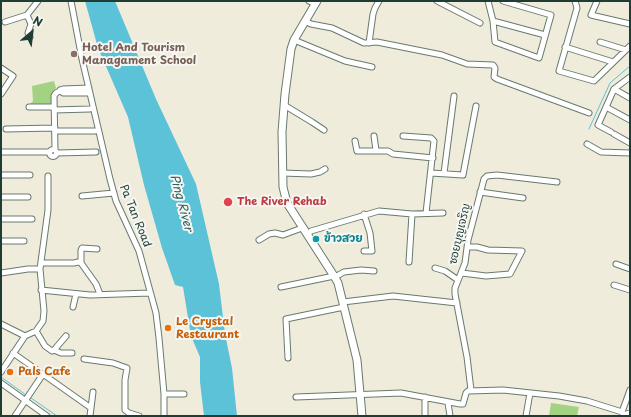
<!DOCTYPE html>
<html>
<head>
<meta charset="utf-8">
<style>
  body { margin:0 }
  #map { position:relative; width:631px; height:417px; overflow:hidden; background:#f0ecdb; font-family:"Playpen Sans",sans-serif }
  canvas { display:block }
  .frame { position:absolute; inset:0; border:2px solid #1f3d34; pointer-events:none }
  .north { position:absolute; left:12px; top:12px; width:40px; height:40px; -webkit-text-stroke:3px #f6f6f2; paint-order:stroke; rotate:28deg; font-size:11px; font-weight:700; line-height:16px; text-align:center; color:#1f3d34 }
  .north::after { content:''; display:block; margin:auto; width:14px; height:18px; background:#1f3d34; clip-path:polygon(50% 0,100% 100%,50% 72%,0 100%) }
</style>
</head>
<body>
<div id="map">
<canvas width="631" height="417"></canvas>
<div class="frame"></div>
<div class="north">N</div>
</div>
<script>
const context = document.querySelector('canvas').getContext('2d');
context.lineJoin = 'round';
function paint(path, color) { context.fillStyle = color; context.fill(path, 'evenodd'); }
const toPath = rows => new Path2D(rows.map(r => 'M' + r).join(''));
function stroke(path, color, width, dash) { context.strokeStyle = color; context.lineWidth = width; context.lineCap = dash ? 'butt' : 'round'; context.setLineDash(dash || []); context.stroke(path); }
function drawText(font, color, halo, rows, align = 'center') {
  context.font = font + ' "Playpen Sans","Playpen Sans Thai",sans-serif'; context.lineWidth = 4; context.setLineDash([]); context.textBaseline = 'middle'; context.strokeStyle = halo; context.fillStyle = color; for (const [text, x, y, turn = 0] of rows) {
    context.save(); context.translate(x, y); context.rotate((+turn || 0) * Math.PI / 180); context.textAlign = isNaN(turn) ? turn : align; if (halo) context.strokeText(text, 0, 0); context.fillText(text, 0, 0); context.restore();
  }
}
paint(toPath([
  [54,81,56,88,52,93,52,105,29,105,33,101,32,86],
  [551,403,579,407,577,416,549,416]
]), '#a3d382');
paint(toPath([
  [85,1,115,1,156,99,196,184,219,284,225,334,232,368,237,416,204,416,200,382,200,357,191,336,183,287,175,285,162,248,144,185,128,117,98,48]
]), '#5bc2d8');
stroke(toPath([
  [589,129,610,83,630,66],
  [1,377,26,395],
  [31,398,57,416]
]), '#5bc2d8', 1);
const street = toPath([
  [71,1,82,59,110,179,116,201,139,251,156,313,159,338,164,394,164,416],
  [309,1,316,4],
  [437,1,480,23],
  [488,1,493,21,495,42,539,58,551,15,503,1],
  [575,1,577,8,559,71,594,81,630,46],
  [597,1,591,15,630,24],
  [27,15,31,24,28,33,30,37],
  [305,21,311,24,332,28,364,43,377,42,442,55,467,64,493,65,495,68,494,77,497,79,589,113],
  [493,21,545,35],
  [5,22,27,15,38,1],
  [294,40,345,61,372,67],
  [600,42,626,50],
  [369,43,373,14,375,8,379,1],
  [565,47,613,62],
  [1,68,13,76,1,94],
  [614,89,630,98],
  [60,90,63,93,90,93],
  [284,105,312,122,324,130],
  [29,107,54,107],
  [606,107,630,120],
  [54,110,90,109],
  [6,129,55,128],
  [55,131,95,131],
  [611,132,598,125,614,89,630,77],
  [614,134,630,143],
  [374,136,376,150],
  [403,136,431,138,434,141,426,213],
  [355,141,357,151,388,151,393,154,433,158],
  [587,144,601,152,630,153],
  '49.5 153a3.5 3.5 0 1 1 7 0a3.5 3.5 0 1 1-7 0Z',
  [55,150,54,96,56,93,63,89,89,88],
  [1,152,50,152],
  [57,153,96,152],
  [282,173,311,174,320,172,325,169],
  [431,173,463,175,476,106],
  [444,173,454,96],
  [1,175,30,175],
  [480,192,523,198],
  [82,196,114,193],
  [1,197,28,197],
  [364,214,370,233,372,251,364,251],
  [1,219,32,219],
  [307,235,311,231,379,211,412,214,443,213],
  [259,240,269,234,275,233,283,235,302,228],
  [1,241,24,241],
  [409,262,412,214],
  [41,263,74,263,78,262,81,263,96,284,100,294],
  [81,263,81,250,82,248,97,249],
  [616,264,630,269],
  [435,268,445,271,458,280],
  [1,273,28,269,40,269],
  [462,273,486,276,510,274,522,251,488,250,477,247,468,247],
  [335,277,344,272,361,270,374,271],
  [614,285,630,290],
  [281,287,334,276],
  [41,290,90,295,150,293],
  [343,302,393,296,457,303],
  [73,307,76,294],
  [1,324,25,336],
  [36,331,45,346,52,351,54,350,66,336],
  [54,350,61,353,72,353],
  [13,353,91,408,93,392],
  [288,358,286,319,344,307],
  [84,359,113,363,127,368,125,380,125,410,129,413,139,416],
  [1,372,25,336,36,331,43,321,44,311,40,269,48,210,48,176],
  [1,383,47,416],
  [471,390,467,357,455,294,455,288,465,263,468,240,484,179,487,176,497,175,557,182],
  [164,394,184,394],
  [296,397,401,393,460,404,463,404,466,393,468,391,503,390,559,396,587,401,622,412],
  [425,397,425,416],
  [448,403,450,416],
  [622,412,630,390],
  [623,415,630,413],
  [15,416,43,374],
  [90,416,91,408],
  [526,416,530,393]
]);
const secondary = toPath([
  [317,1,294,40,291,49,285,94,282,132,283,187,287,203,334,276,338,283,357,360,362,416]
]);
stroke(street, '#687a6e', 7);
stroke(secondary, '#687a6e', 9);
stroke(street, '#fff', 5);
stroke(secondary, '#fff', 7);
for (const [x, y, r, color] of [
  [74,54,4,"#8d6e63"],
  [228,202,5,"#e0444e"],
  [316,239,4,"#0f9aa8"],
  [168,328,4,"#e8710a"],
  [10,372,4,"#e8710a"]
]) { const dot = new Path2D(); dot.arc(x, y, r, 0, 2 * Math.PI); context.fillStyle = color; context.fill(dot); stroke(dot, '#f6f6f2', 1.5); }
drawText('bold 11px', '#785e54', '#f6f6f2', [
  ["Hotel And Tourism",82,48],
  ["Managament School",82,61]
], 'left');
drawText('bold 11px', '#be3a42', '#f6f6f2', [
  ["The River Rehab",237,202]
], 'left');
drawText('11px', '#1f3d34', '#f6f6f2', [
  ["Pa Tan Road",135,216,68],
  ["ซอยบุญเจริญ",460,234,-77]
]);
drawText('bold 11px', '#0d838f', '#f6f6f2', [
  ["ข้าวสวย",324,239]
], 'left');
drawText('bold 11px', '#c56008', '#f6f6f2', [
  ["Le Crystal",176,322],
  ["Restaurant",176,335],
  ["Pals Cafe",18,372]
], 'left');
drawText('italic 12px', '#2e5e5d', '#f6f6f2', [
  ["Ping River",181,203,75]
]);
</script>
</body>
</html>
